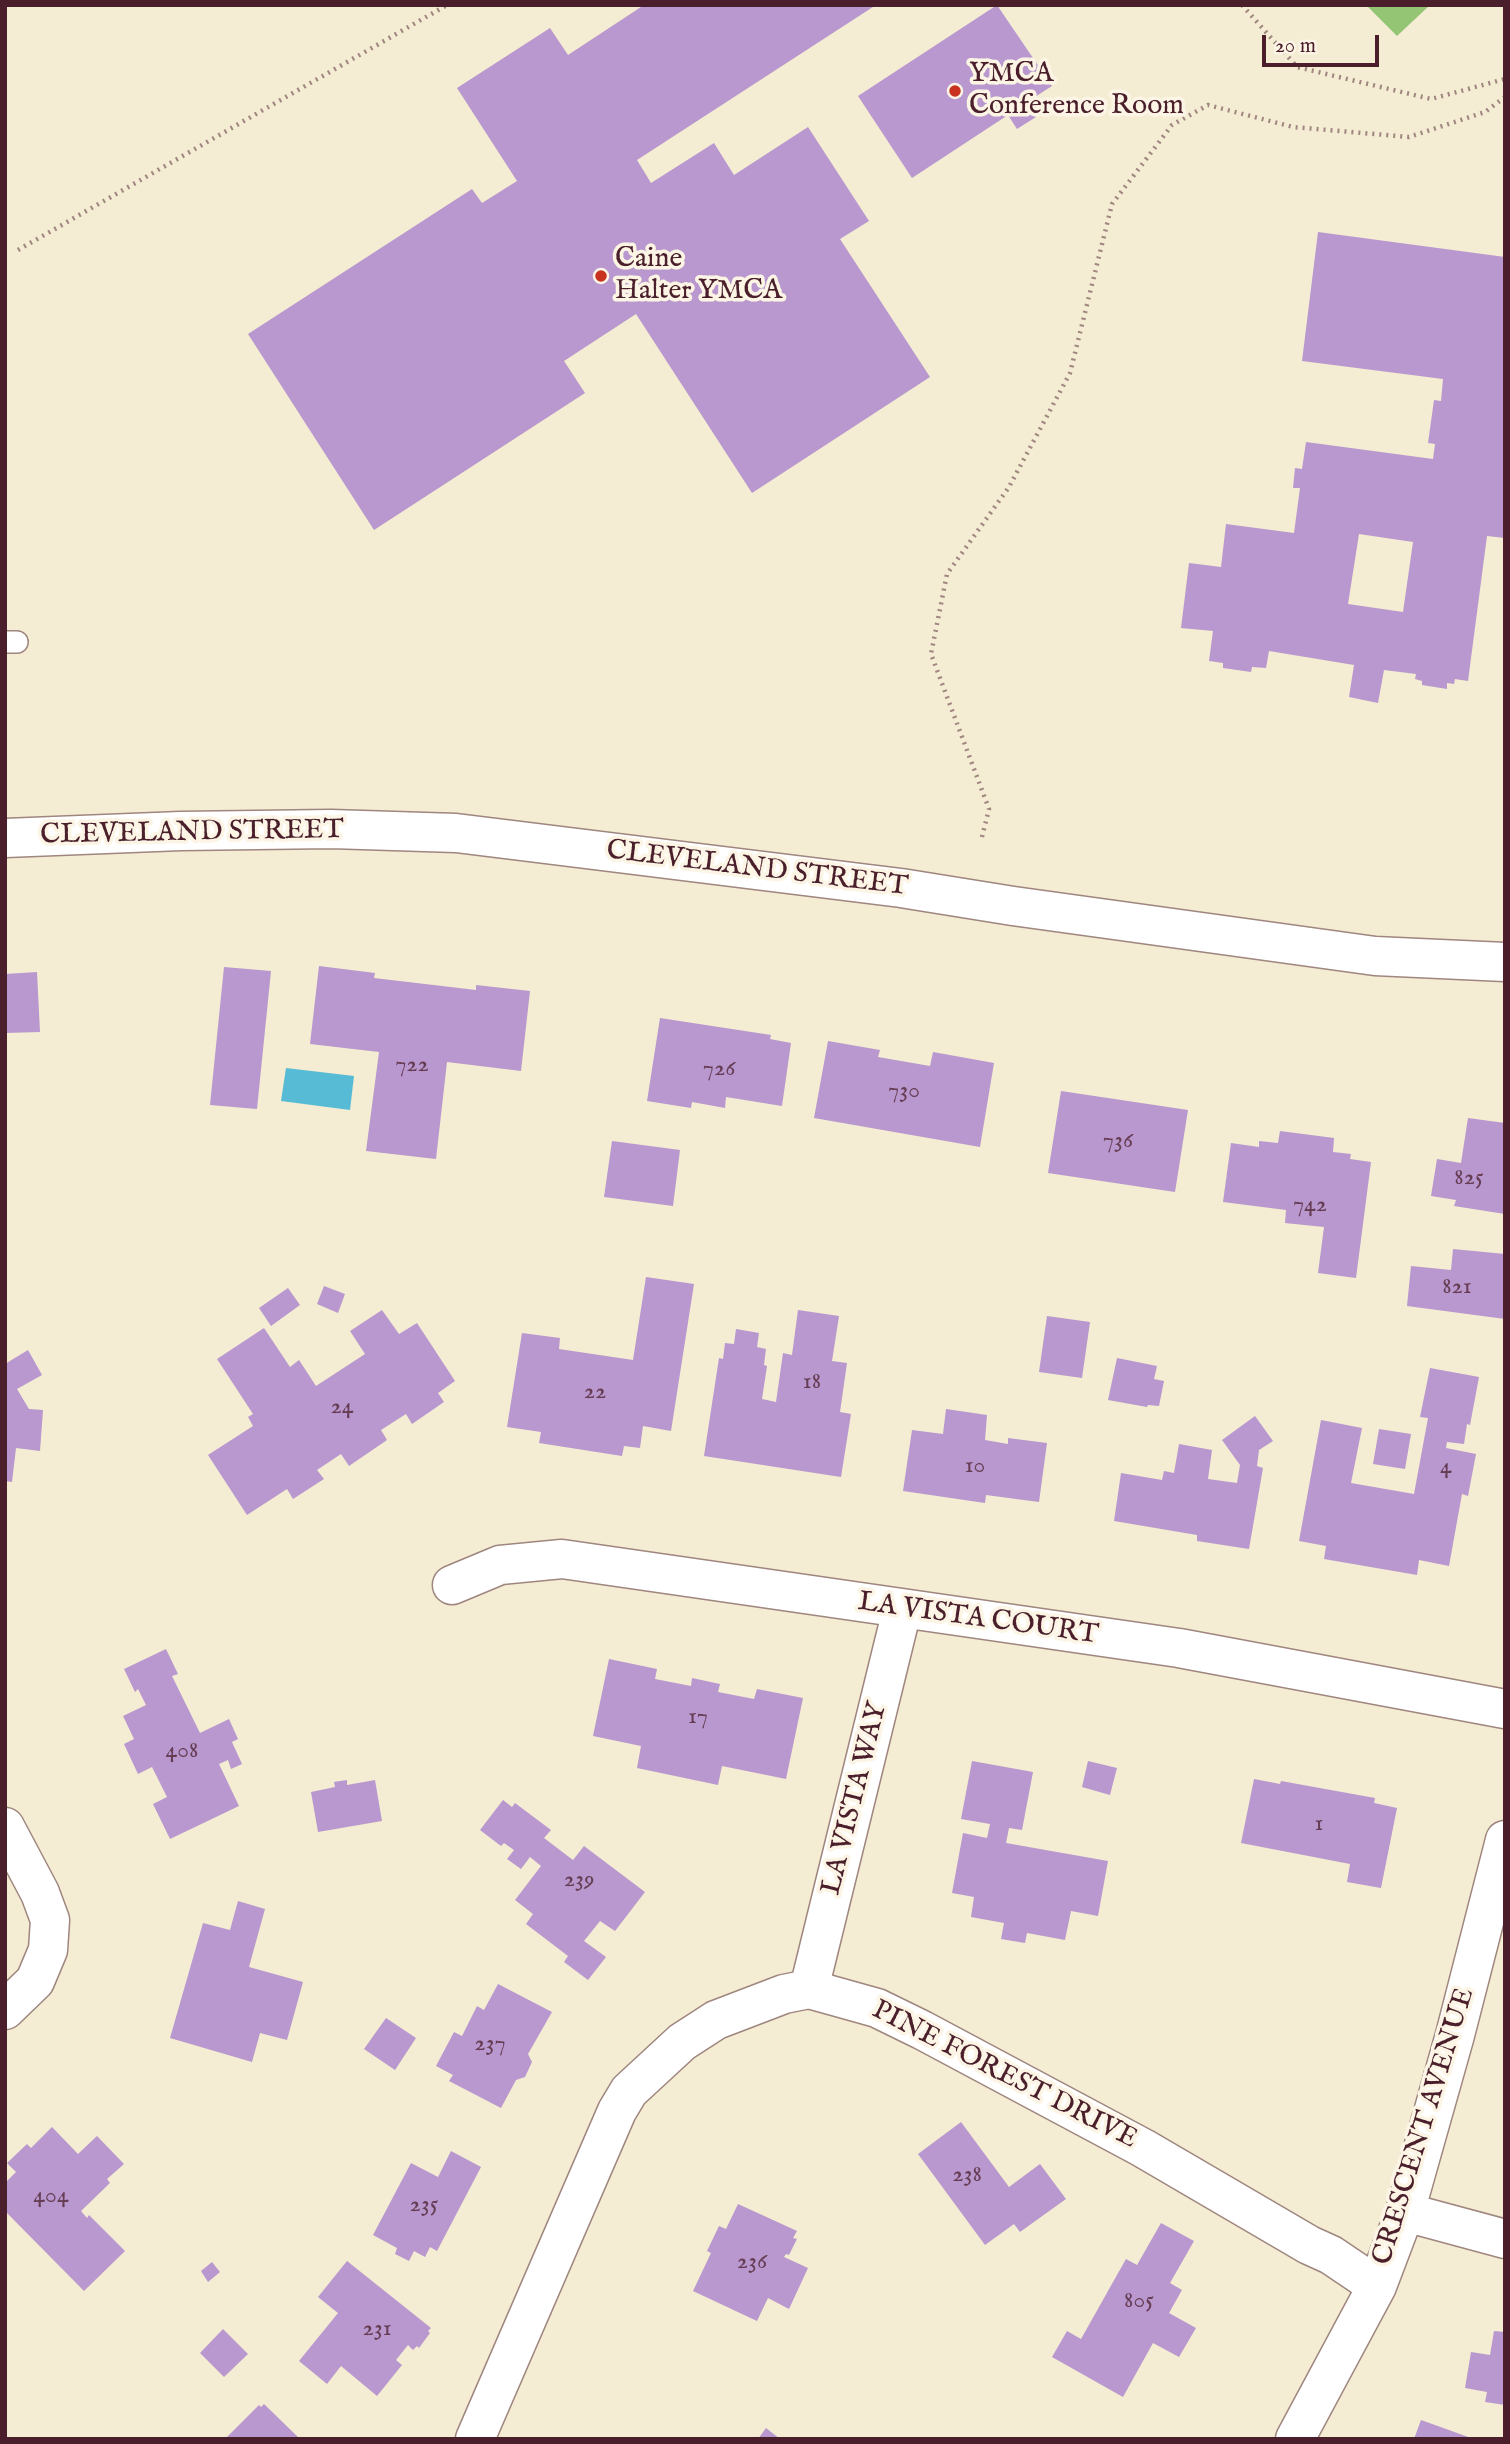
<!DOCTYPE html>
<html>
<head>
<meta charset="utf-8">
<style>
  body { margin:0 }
  #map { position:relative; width:1510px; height:2444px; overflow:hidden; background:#f4ecd3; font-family:"IM FELL English",serif }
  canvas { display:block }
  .frame { position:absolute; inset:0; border:7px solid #4a1f2b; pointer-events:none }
  .scale { position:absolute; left:1262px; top:35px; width:117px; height:32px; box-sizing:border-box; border:4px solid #4a1f2b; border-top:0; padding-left:9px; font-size:21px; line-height:24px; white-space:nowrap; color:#4a1f2b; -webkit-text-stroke:5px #fcf5e5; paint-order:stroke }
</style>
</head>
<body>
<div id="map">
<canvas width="1510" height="2444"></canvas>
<div class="frame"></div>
<div class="scale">20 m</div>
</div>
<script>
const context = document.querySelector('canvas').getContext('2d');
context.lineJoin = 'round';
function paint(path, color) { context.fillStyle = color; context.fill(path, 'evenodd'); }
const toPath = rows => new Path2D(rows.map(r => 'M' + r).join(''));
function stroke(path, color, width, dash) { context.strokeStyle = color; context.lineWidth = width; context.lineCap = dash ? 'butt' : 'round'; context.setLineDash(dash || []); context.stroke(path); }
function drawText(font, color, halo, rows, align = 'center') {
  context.font = font + ' "IM FELL English",serif'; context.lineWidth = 7; context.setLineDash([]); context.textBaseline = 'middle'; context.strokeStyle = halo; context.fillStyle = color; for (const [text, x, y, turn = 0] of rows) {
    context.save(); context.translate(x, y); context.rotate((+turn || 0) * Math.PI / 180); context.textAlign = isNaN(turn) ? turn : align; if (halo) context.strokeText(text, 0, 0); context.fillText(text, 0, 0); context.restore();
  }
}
paint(toPath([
  [1366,5,1430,5,1397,36]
]), '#94c575');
paint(toPath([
  [286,1068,354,1076,350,1110,281,1101]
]), '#57bbd5');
paint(toPath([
  [644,5,876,5,637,160,651,183,714,143,734,175,808,127,869,221,840,239,930,377,752,493,636,314,564,361,585,393,374,530,248,334,472,189,482,203,517,181,457,88,550,28,568,55],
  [997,5,1052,86,1027,102,1036,117,1017,129,1008,115,912,178,858,96],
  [1318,232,1505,257,1505,538,1487,536,1468,681,1455,679,1454,684,1447,683,1447,689,1422,685,1422,681,1415,679,1416,674,1384,670,1378,703,1349,697,1354,665,1269,651,1266,668,1252,667,1251,672,1223,668,1223,663,1209,661,1213,631,1181,628,1189,563,1221,567,1226,524,1294,533,1300,488,1293,488,1295,468,1302,469,1306,442,1433,459,1435,444,1428,443,1434,400,1441,401,1443,379,1302,361],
  [1359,534,1413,542,1403,612,1348,604],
  [319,966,375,973,374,978,476,990,476,985,530,991,521,1071,447,1062,436,1159,366,1151,379,1052,310,1044],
  [224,967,271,971,257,1109,210,1105],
  [37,972,40,1032,5,1033,5,974],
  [660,1018,771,1035,770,1039,791,1043,782,1106,726,1097,725,1108,692,1102,691,1108,647,1101],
  [828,1041,880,1050,878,1057,930,1066,933,1052,994,1063,980,1147,814,1118],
  [1061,1091,1188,1110,1175,1192,1048,1173],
  [1468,1118,1505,1123,1505,1214,1454,1206,1456,1200,1431,1196,1437,1159,1461,1163],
  [1280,1131,1334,1138,1333,1152,1351,1154,1350,1159,1371,1162,1356,1278,1318,1273,1324,1227,1285,1223,1286,1210,1223,1202,1231,1143,1259,1147,1259,1141,1278,1143],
  [612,1141,680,1150,673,1206,604,1197],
  [1453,1249,1505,1254,1505,1319,1407,1306,1411,1266,1451,1270],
  [646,1277,694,1284,671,1431,643,1426,640,1448,624,1446,622,1456,539,1443,541,1432,507,1427,522,1333,560,1338,559,1349,633,1360],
  [324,1286,345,1294,338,1313,317,1304],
  [288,1288,300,1305,271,1326,259,1308],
  [382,1310,399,1334,417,1323,455,1381,438,1393,444,1402,412,1424,406,1414,381,1430,387,1440,349,1466,341,1454,317,1470,324,1479,293,1499,287,1489,247,1515,208,1455,253,1426,248,1417,253,1414,217,1359,264,1328,290,1367,299,1360,316,1386,365,1354,350,1331],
  [798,1310,839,1316,832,1361,847,1363,840,1412,851,1414,841,1477,704,1456,719,1358,723,1359,725,1343,734,1344,736,1329,759,1333,757,1347,766,1349,764,1365,767,1366,762,1399,776,1402,783,1353,792,1355],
  [1047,1316,1090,1322,1082,1378,1039,1372],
  [28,1350,42,1375,17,1389,29,1409,43,1410,40,1451,16,1448,12,1482,5,1481,5,1364],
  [1117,1358,1157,1366,1154,1379,1164,1381,1159,1406,1148,1405,1147,1407,1108,1400],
  [1430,1368,1479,1377,1470,1425,1467,1424,1464,1444,1447,1442,1446,1448,1476,1454,1468,1496,1462,1494,1449,1566,1419,1560,1417,1575,1324,1559,1326,1546,1299,1541,1321,1420,1362,1428,1351,1483,1414,1494,1428,1418,1420,1417],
  [946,1409,987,1415,985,1440,1008,1444,1008,1438,1047,1443,1039,1502,986,1495,985,1503,903,1491,912,1430,943,1434],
  [1255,1416,1273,1441,1259,1450,1257,1466,1263,1468,1249,1549,1197,1541,1197,1535,1114,1521,1121,1473,1162,1480,1164,1471,1174,1473,1179,1444,1212,1450,1208,1479,1237,1483,1240,1465,1222,1440],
  [1379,1429,1411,1434,1405,1469,1373,1464],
  [166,1649,178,1674,172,1676,200,1733,229,1719,238,1739,232,1742,242,1764,231,1769,228,1760,219,1764,239,1806,170,1839,153,1804,167,1797,152,1767,138,1774,124,1744,134,1739,123,1716,146,1705,138,1689,135,1692,124,1669],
  [609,1659,657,1669,655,1679,691,1686,692,1678,720,1684,718,1692,754,1699,757,1689,803,1698,786,1779,722,1766,718,1785,637,1768,641,1746,593,1736],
  [972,1761,1033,1772,1022,1830,1009,1828,1006,1843,1108,1861,1098,1916,1071,1911,1065,1940,1027,1933,1025,1943,1001,1939,1004,1923,971,1917,974,1897,952,1893,963,1833,987,1838,990,1824,961,1819],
  [1088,1761,1117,1768,1110,1795,1082,1787],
  [1254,1779,1280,1784,1281,1781,1375,1798,1374,1803,1397,1808,1381,1888,1347,1882,1350,1864,1241,1843],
  [347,1780,347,1785,375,1780,382,1821,318,1832,311,1792,335,1787,334,1782],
  [503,1800,512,1807,515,1803,551,1830,544,1838,573,1860,584,1846,645,1892,615,1931,600,1921,584,1941,606,1957,588,1980,564,1962,568,1956,526,1924,533,1914,515,1900,541,1866,530,1857,521,1869,507,1859,514,1850,504,1843,501,1846,480,1830],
  [238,1901,265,1909,249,1967,303,1982,287,2040,260,2033,252,2062,170,2038,203,1923,230,1930],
  [498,1984,552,2012,528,2054,532,2062,525,2077,516,2080,501,2108,449,2081,453,2075,436,2066,454,2032,462,2036,477,2006,484,2010],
  [386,2018,416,2038,395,2070,364,2049],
  [961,2122,1009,2187,1040,2164,1066,2199,1020,2232,1014,2224,985,2245,918,2154],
  [52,2127,78,2154,97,2136,124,2164,107,2179,110,2183,81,2211,87,2218,89,2215,125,2251,84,2291,5,2211,5,2183,16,2172,7,2163,27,2144,31,2148],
  [451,2151,481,2167,437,2251,430,2247,425,2257,414,2251,409,2261,395,2254,397,2248,373,2235,411,2163,438,2177],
  [738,2204,797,2231,793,2238,797,2239,789,2255,786,2254,784,2257,808,2268,789,2309,768,2298,757,2321,693,2291,711,2253,707,2251,719,2226,726,2229],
  [1161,2223,1194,2241,1170,2283,1182,2290,1169,2313,1196,2328,1179,2357,1153,2343,1123,2397,1052,2357,1067,2331,1081,2339,1126,2259,1137,2265],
  [347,2261,431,2328,428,2331,430,2333,419,2348,417,2346,413,2350,408,2345,396,2360,402,2365,377,2396,341,2366,327,2384,299,2361,338,2313,318,2297],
  [212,2262,220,2272,208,2282,201,2271],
  [223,2329,248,2354,224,2377,200,2353],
  [1494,2331,1505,2332,1505,2405,1485,2402,1487,2392,1465,2388,1471,2352,1490,2355],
  [264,2404,300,2439,225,2439,259,2405,261,2407],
  [1421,2420,1471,2438,1471,2439,1414,2439],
  [766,2428,780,2439,758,2439]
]), '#b898ce');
const service = toPath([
  [5,642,17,642]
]);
const minor = toPath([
  [452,1585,500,1565,562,1559,1179,1648,1505,1709],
  [5,1827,40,1893,50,1920,48,1950,35,1981,5,2010],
  [809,1989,902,1610],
  [1405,2212,1505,2239],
  [475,2439,617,2111,629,2091,682,2042,716,2020,784,1994,809,1989,877,2008,922,2030,1143,2148,1309,2245,1331,2255,1377,2286],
  [1295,2439,1377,2286,1405,2212,1455,2035,1505,1840]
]);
const tertiary = toPath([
  [5,838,181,831,331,829,456,833,901,888,1013,906,1375,956,1505,962]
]);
stroke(service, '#9f867f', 24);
stroke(minor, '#9f867f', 41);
stroke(tertiary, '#9f867f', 41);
stroke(toPath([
  [1242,5,1297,67,1431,99,1505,79],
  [18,250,447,5],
  [982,837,989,809,931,654,947,574,1009,487,1070,373,1112,204,1172,125,1208,105,1293,127,1409,137,1485,112,1505,97]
]), '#9f867f', 4.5, [2, 5]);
stroke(service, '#fff', 21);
stroke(minor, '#fff', 38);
stroke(tertiary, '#fff', 38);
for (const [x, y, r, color] of [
  [955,91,7,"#c8321e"],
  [601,276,7,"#c8321e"]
]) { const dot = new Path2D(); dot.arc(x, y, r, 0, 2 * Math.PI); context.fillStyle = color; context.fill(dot); stroke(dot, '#fcf5e5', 2.5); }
drawText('24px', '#663d54', null, [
  ["722",412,1066],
  ["726",719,1070],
  ["730",904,1092],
  ["736",1118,1142],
  ["825",1469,1179],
  ["742",1310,1206],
  ["821",1457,1288],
  ["18",812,1383],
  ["22",595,1393],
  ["24",342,1408],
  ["10",975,1467],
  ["4",1446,1468],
  ["17",698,1718],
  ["408",182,1752],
  ["1",1319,1825],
  ["239",579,1881],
  ["237",490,2045],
  ["238",967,2176],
  ["404",51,2197],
  ["235",424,2206],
  ["236",752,2263],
  ["805",1139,2302],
  ["231",377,2330]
]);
drawText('28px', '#4a1f2b', '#fcf5e5', [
  ["YMCA",969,75],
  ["Conference Room",969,107],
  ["Caine",615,260],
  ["Halter YMCA",615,292]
], 'left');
drawText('28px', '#4a1f2b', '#fcf5e5', [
  ["CLEVELAND STREET",192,834,-1],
  ["CLEVELAND STREET",757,870,7],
  ["LA VISTA COURT",978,1620,8],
  ["LA VISTA WAY",856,1799,-76],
  ["PINE FOREST DRIVE",1004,2076,27],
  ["CRESCENT AVENUE",1425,2127,-73]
]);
</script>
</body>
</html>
